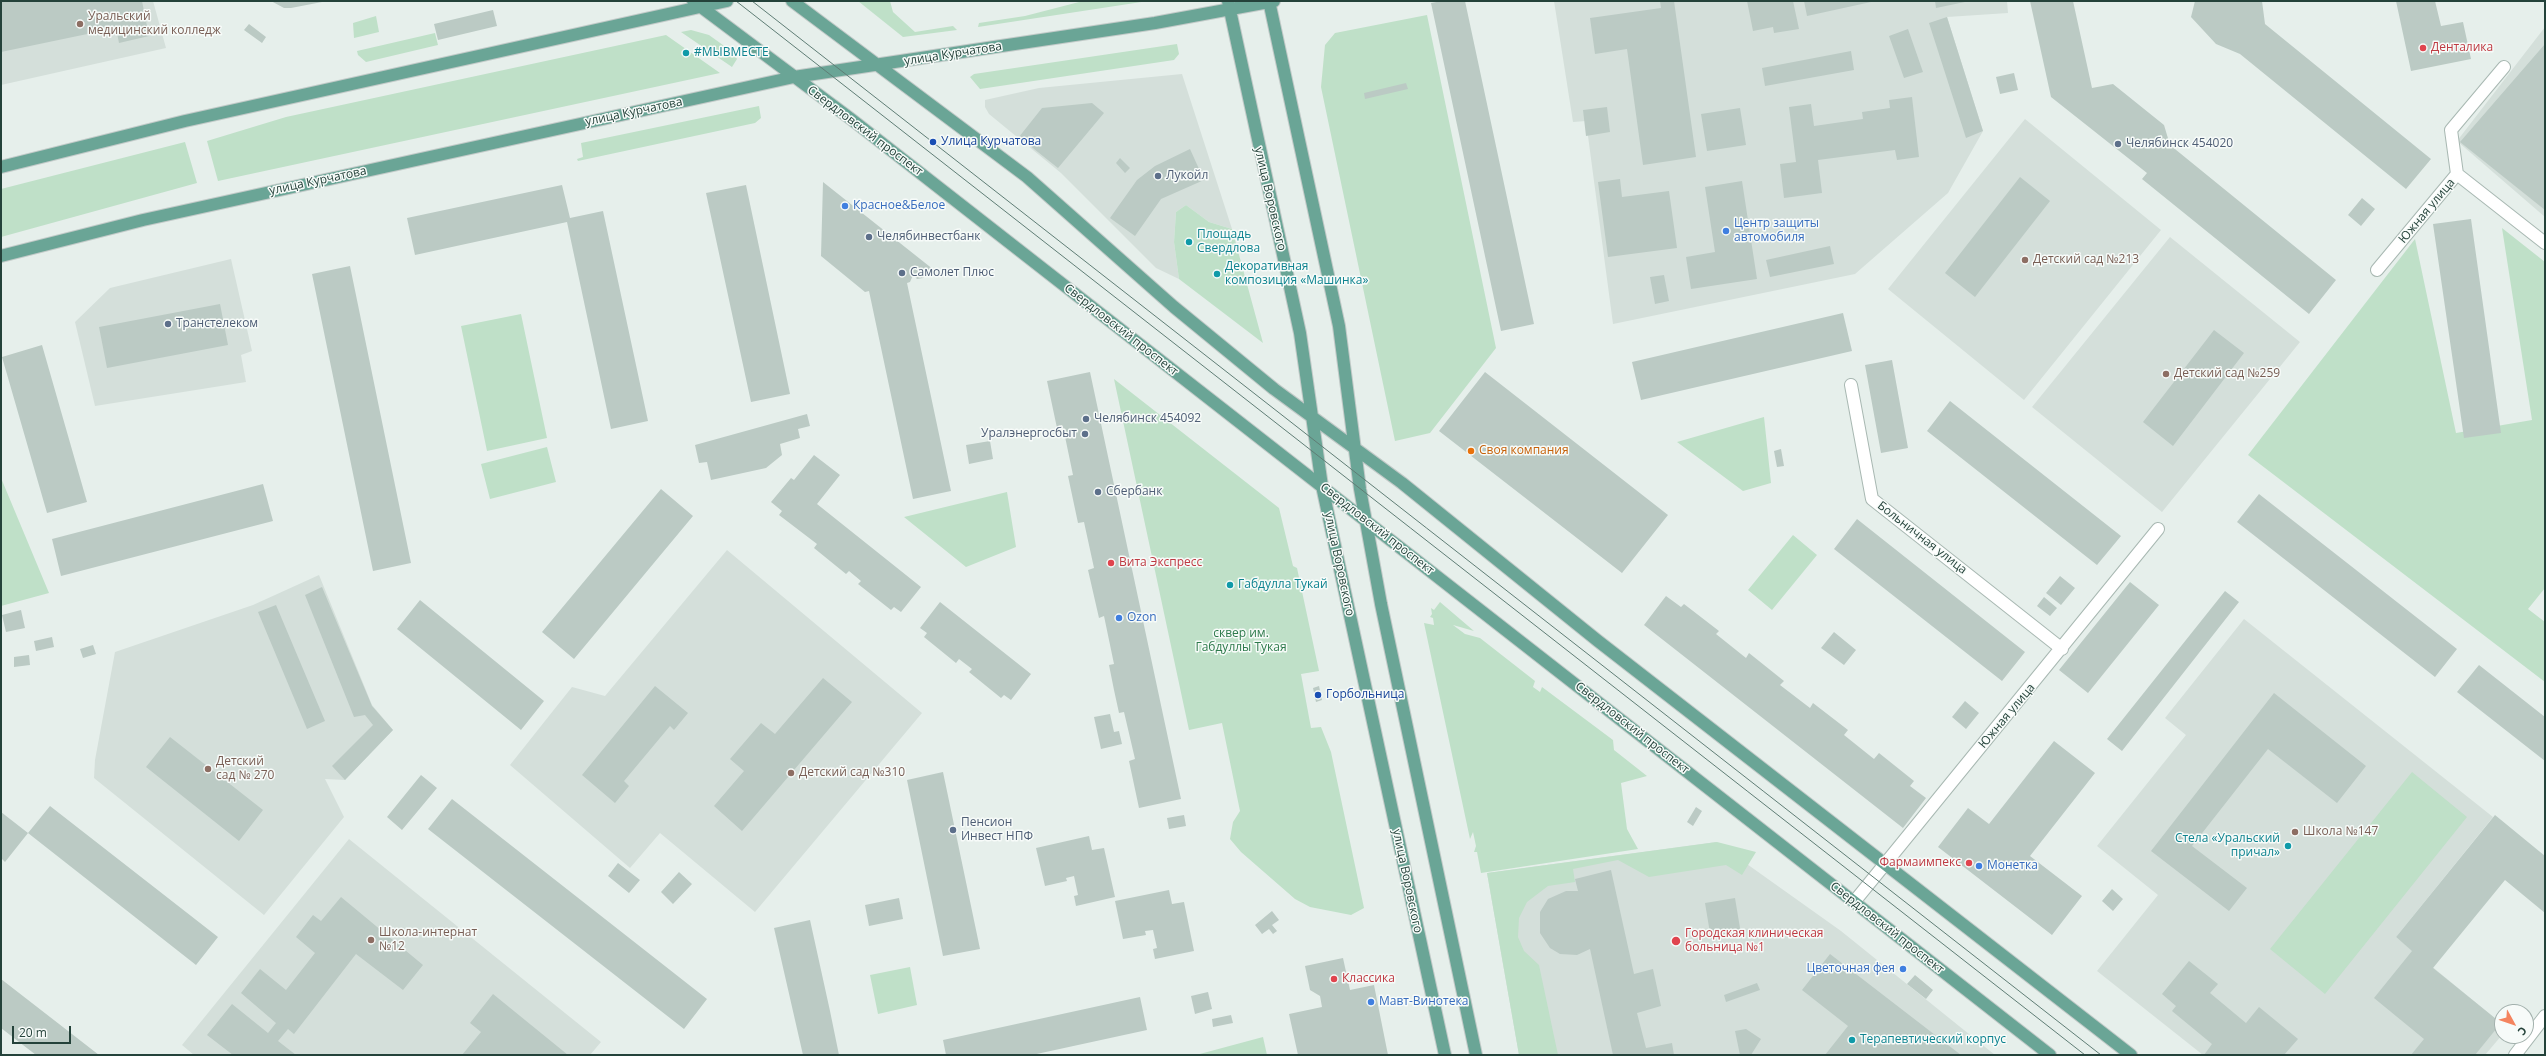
<!DOCTYPE html>
<html>
<head>
<meta charset="utf-8">
<style>
  body { margin:0 }
  #map { position:relative; width:2546px; height:1056px; overflow:hidden; background:#e6efeb; font-family:"Open Sans",sans-serif }
  canvas { display:block }
  .frame { position:absolute; inset:0; border:2px solid #24423a; pointer-events:none }
  .north { position:absolute; left:2494px; top:1004px; width:40px; height:40px; box-sizing:border-box; background:#f7fbf9; border:1px solid #a3b1ad; border-radius:50%; rotate:130deg; font-size:11px; font-weight:700; line-height:16px; text-align:center; color:#24423a }
  .north::after { content:''; display:block; margin:auto; width:14px; height:18px; background:#f4845f; clip-path:polygon(50% 0,100% 100%,50% 72%,0 100%) }
  .scale { position:absolute; left:12px; top:1026px; width:59px; height:18px; box-sizing:border-box; border:2px solid #24423a; border-top:0; padding-left:5px; font-size:12px; line-height:14px; white-space:nowrap; color:#24423a; -webkit-text-stroke:3px #f7fbf9; paint-order:stroke }
</style>
</head>
<body>
<div id="map">
<canvas width="2546" height="1056"></canvas>
<div class="frame"></div>
<div class="north">С</div>
<div class="scale">20 m</div>
</div>
<script>
const context = document.querySelector('canvas').getContext('2d');
context.lineJoin = 'round';
function paint(path, color) { context.fillStyle = color; context.fill(path, 'evenodd'); }
const toPath = rows => new Path2D(rows.map(r => 'M' + r).join(''));
function stroke(path, color, width, dash) { context.strokeStyle = color; context.lineWidth = width; context.lineCap = dash ? 'butt' : 'round'; context.setLineDash(dash || []); context.stroke(path); }
function drawText(font, color, halo, rows, align = 'center') {
  context.font = font + ' "Open Sans",sans-serif'; context.lineWidth = 3; context.setLineDash([]); context.textBaseline = 'middle'; context.strokeStyle = halo; context.fillStyle = color; for (const [text, x, y, turn = 0] of rows) {
    context.save(); context.translate(x, y); context.rotate((+turn || 0) * Math.PI / 180); context.textAlign = isNaN(turn) ? turn : align; if (halo) context.strokeText(text, 0, 0); context.fillText(text, 0, 0); context.restore();
  }
}
paint(toPath([
  [1,1,153,1,166,48,1,85],
  [1554,1,2007,1,2008,13,1947,17,1983,131,1948,193,1855,274,1613,324,1586,121,1573,122],
  [2545,27,2545,217,2457,141],
  [1182,74,1232,229,1209,222,1186,205,1176,212,1174,242,1179,279,1156,268,1061,173,989,114,985,107,985,100,1039,88],
  [2025,119,2161,230,2024,400,1888,289],
  [2170,237,2300,342,2162,512,2032,407],
  [231,259,252,351,241,355,246,382,95,406,75,322,110,288],
  [727,550,922,713,755,912,660,833,630,868,510,765,572,687,605,696],
  [319,575,372,705,393,730,345,780,325,779,344,817,264,915,94,778,95,760,115,652,253,605],
  [2244,619,2493,817,2396,937,2502,1024,2502,1035,2485,1055,2203,1055,2097,971,2158,895,2097,846,2186,735,2165,718],
  [349,839,601,1042,590,1055,194,1055,182,1045],
  [1716,842,1841,931,1995,1055,1519,1055,1487,873]
]), '#d4dfda');
paint(toPath([
  [858,1,890,1,893,12,915,32,953,26,957,30,903,37],
  [1083,1,1148,1,978,27,979,23,1025,16],
  [1427,15,1496,348,1430,433,1395,441,1321,87,1325,45,1335,33],
  [376,16,379,32,354,38,353,23],
  [691,30,709,35,734,53,737,59,732,67,681,32],
  [435,33,438,45,366,62,358,55,357,51],
  [666,35,720,73,218,181,207,141,286,117],
  [1177,44,1179,54,1174,60,980,89,970,77,974,74],
  [759,106,761,118,755,123,578,161,577,159,583,157,581,143],
  [185,142,197,183,1,237,1,189],
  [1186,205,1209,222,1232,229,1263,343,1179,279,1174,242,1176,212],
  [2502,228,2545,262,2545,588,2528,609,2545,622,2545,682,2248,455,2415,239,2456,433,2532,420],
  [521,314,547,438,487,451,461,326],
  [1114,379,1279,508,1293,566,1297,568,1319,671,1301,674,1311,728,1321,727,1331,752,1364,908,1351,915,1310,907,1295,899,1241,852,1230,839,1233,822,1240,811,1222,723,1189,730],
  [1764,417,1771,483,1743,491,1677,442],
  [547,447,556,482,490,499,481,464],
  [1,478,49,593,1,606],
  [1007,492,1016,547,966,567,904,517],
  [1793,535,1817,555,1772,610,1748,590],
  [1440,602,1474,631,1453,625,1465,634,1480,638,1535,681,1533,687,1540,692,1542,687,1613,740,1614,750,1647,776,1621,783,1627,829,1638,849,1481,873,1477,852,1474,852,1476,846,1473,832,1470,839,1424,623,1434,625,1433,618,1430,617,1432,614,1431,608,1434,610],
  [2412,772,2467,817,2325,994,2270,949],
  [1717,842,1756,852,1742,875,1726,865,1649,877,1618,860,1573,869,1575,882,1548,886,1527,902,1519,918,1518,937,1524,951,1539,965,1558,1055,1519,1055,1487,873],
  [910,967,917,1005,878,1014,870,975],
  [1263,1037,1267,1055,1196,1055]
]), '#bfe0c8');
paint(toPath([
  [1,1,142,1,149,36,119,43,116,28,1,52],
  [271,1,322,1,322,2,291,8,284,8],
  [1442,1,1465,1,1534,324,1501,331,1431,3],
  [1660,1,1674,1,1696,157,1643,165,1627,49,1595,54,1590,18,1661,8],
  [1747,1,1793,1,1799,29,1774,33,1773,27,1753,31],
  [1804,1,1871,1,1871,2,1807,16],
  [1935,1,1965,1,1965,2,1936,8],
  [2030,1,2073,1,2092,88,2113,84,2164,125,2170,145,2336,280,2309,314,2142,179,2147,173,2051,97],
  [2195,1,2262,1,2265,24,2431,159,2406,189,2240,54,2216,44,2191,17],
  [2396,1,2435,1,2441,26,2463,22,2471,59,2411,71],
  [493,10,497,26,438,40,434,24],
  [1947,17,1983,131,1966,138,1929,23],
  [249,24,266,37,262,43,244,30],
  [1908,29,1923,72,1904,78,1889,36],
  [2545,44,2545,210,2460,142],
  [1851,51,1854,70,1765,86,1762,68],
  [2014,73,2018,90,2000,94,1996,77],
  [1406,83,1408,89,1365,99,1364,93],
  [1912,97,1919,157,1897,160,1895,150,1818,160,1822,193,1784,198,1780,164,1796,162,1789,107,1811,104,1814,126,1863,119,1862,112,1890,108,1889,100],
  [1092,103,1104,113,1058,168,1019,137,1042,108],
  [1607,107,1610,132,1586,136,1583,110],
  [1740,108,1746,145,1707,151,1701,114],
  [1190,149,1204,180,1161,199,1135,236,1110,218,1137,180,1155,166],
  [1120,158,1130,168,1125,173,1116,163],
  [2020,177,2050,201,1975,297,1945,273],
  [1620,179,1622,197,1669,191,1677,248,1608,257,1598,182],
  [1742,181,1757,279,1691,289,1686,257,1715,252,1705,187],
  [823,182,934,270,923,278,917,279,913,275,910,282,907,283,951,491,913,499,869,291,865,292,821,256],
  [562,185,570,218,603,211,648,421,611,429,567,222,415,255,407,218],
  [746,185,790,394,751,402,706,193],
  [2362,198,2375,209,2361,226,2348,215],
  [2471,219,2501,433,2464,438,2433,224],
  [1830,246,1834,264,1770,277,1766,260],
  [350,266,411,563,373,571,312,274],
  [1664,275,1669,301,1655,304,1650,277],
  [220,304,228,345,107,368,99,327],
  [1843,313,1852,351,1641,400,1632,362],
  [2214,330,2244,353,2173,446,2143,422],
  [42,345,87,502,47,513,2,357],
  [1892,360,1908,448,1881,453,1865,365],
  [1090,372,1181,799,1139,808,1129,761,1135,759,1124,712,1119,713,1114,690,1109,665,1114,664,1104,616,1099,618,1088,570,1094,568,1084,522,1078,523,1068,476,1073,475,1063,427,1057,428,1047,381],
  [1485,372,1668,515,1622,573,1439,431],
  [1950,401,2121,536,2097,565,1927,431],
  [807,414,810,426,798,429,800,438,780,444,782,455,766,468,711,480,707,462,699,463,695,445],
  [990,441,993,459,969,464,966,445],
  [1781,449,1784,466,1777,467,1774,451],
  [814,455,840,475,817,504,921,587,901,612,894,607,891,610,858,584,861,581,849,571,846,574,814,548,817,544,779,515,782,511,771,502,791,478,794,480],
  [263,484,273,521,61,576,52,539],
  [661,489,693,516,574,659,542,632],
  [2259,494,2457,649,2435,677,2237,522],
  [1857,519,2025,652,2002,681,1834,549],
  [2060,576,2075,588,2061,605,2046,593],
  [2130,582,2159,605,2088,693,2059,670],
  [322,587,372,706,393,730,345,780,332,766,373,725,365,715,354,717,305,595],
  [2225,591,2239,602,2122,751,2107,739],
  [1666,596,1681,607,1684,604,1719,631,1716,634,1746,658,1749,653,1784,681,1780,685,1810,708,1813,703,1848,730,1844,735,1874,759,1879,753,1914,781,1910,786,1926,798,1903,828,1644,625],
  [2044,597,2057,608,2050,616,2037,606],
  [420,600,544,701,521,730,397,629],
  [940,602,1031,674,1011,700,1004,695,1001,698,969,672,972,669,959,659,956,663,924,637,927,633,920,628],
  [276,605,325,721,307,729,258,612],
  [21,610,25,628,6,632,2,615],
  [1834,632,1856,650,1844,665,1821,648],
  [52,637,54,647,36,651,34,641],
  [93,645,96,654,83,658,80,649],
  [29,655,30,665,14,667,14,657],
  [2479,665,2545,717,2545,761,2457,692],
  [823,678,852,702,742,831,714,806,744,771,730,759,761,723,775,734],
  [655,686,688,713,674,730,670,726,624,781,629,786,615,803,582,775],
  [1319,686,1322,700,1316,702,1313,688],
  [2274,693,2366,766,2337,803,2268,749,2192,846,2247,888,2229,911,2151,851],
  [1965,701,1979,713,1966,729,1952,717],
  [1110,714,1114,732,1119,731,1122,744,1101,749,1094,717],
  [170,737,263,810,239,841,146,767],
  [2054,741,2095,773,2030,856,2082,896,2052,935,1938,847,1968,808,1989,824],
  [943,772,980,949,943,956,907,780],
  [421,775,437,788,402,830,387,817],
  [452,799,707,999,684,1029,428,829],
  [50,806,218,937,196,965,28,833,5,862,1,858,1,812,28,833],
  [1696,807,1702,811,1693,826,1687,822],
  [1184,815,1186,826,1169,829,1167,818],
  [2495,815,2545,856,2545,913,2505,880,2433,968,2501,1023,2475,1055,2411,1055,2424,1039,2374,998,2412,951,2396,937],
  [1089,836,1092,850,1104,848,1115,897,1076,906,1074,896,1078,895,1074,876,1066,878,1067,881,1045,886,1036,848],
  [618,863,640,880,629,893,608,876],
  [1611,870,1634,974,1653,969,1661,1006,1637,1013,1646,1048,1672,1043,1674,1055,1613,1055,1590,949,1577,955,1560,954,1550,948,1540,933,1540,912,1548,899,1566,891,1578,891,1575,879],
  [679,872,692,884,673,904,661,892],
  [2112,889,2123,899,2113,911,2102,901],
  [1169,890,1172,904,1184,902,1194,951,1155,959,1153,949,1157,948,1153,930,1145,931,1146,935,1123,939,1115,901],
  [341,897,423,965,403,990,356,954,294,1034,288,1029,278,1041,296,1055,233,1055,207,1035,232,1004,268,1033,276,1023,241,993,260,969,286,990,315,953,296,937,313,915,321,921],
  [899,898,903,919,869,926,865,905],
  [1735,898,1741,934,1711,939,1705,903],
  [1272,911,1279,920,1272,925,1277,931,1273,934,1269,929,1262,934,1255,925],
  [810,920,830,1011,839,1055,803,1055,774,928],
  [1830,954,1961,1055,1825,1055,1848,1026,1802,990],
  [1343,958,1350,990,1374,985,1388,1055,1298,1055,1289,1014,1322,1007,1320,996,1310,990,1305,966],
  [2189,961,2218,984,2210,993,2246,1023,2259,1007,2298,1039,2284,1055,2204,1055,2212,1044,2172,1011,2176,1006,2162,994],
  [1915,975,1933,990,1926,999,1907,984],
  [1,979,99,1055,36,1055,23,1045,1,1028],
  [1757,983,1760,990,1726,1002,1724,995],
  [1208,992,1212,1009,1195,1014,1191,996],
  [493,994,568,1055,462,1055,481,1032,470,1023],
  [1140,997,1147,1030,1032,1055,946,1055,943,1040],
  [1231,1015,1233,1023,1213,1027,1212,1019],
  [1746,1029,1761,1039,1751,1055,1740,1055,1735,1031]
]), '#bbcac4');
const minor = toPath([
  [2457,174,2545,243],
  [2377,270,2457,174,2451,130,2504,67],
  [1851,385,1872,499,2062,649],
  [1854,902,2158,529],
  [2515,1055,2545,1016]
]);
const major = toPath([
  [693,1,851,119,2050,1055],
  [792,1,1027,177,1174,307,1274,389,1402,483,1598,641,2131,1055],
  [1228,1,1300,333,1322,486,1445,1055],
  [1269,1,1339,326,1360,489,1381,604,1476,1055],
  [1,167,185,121,727,1],
  [1,256,143,220,794,77,1155,23,1274,1]
]);
stroke(minor, '#a8b8b2', 14);
stroke(major, '#c2cac8', 14);
stroke(minor, '#fff', 12);
stroke(major, '#6aa596', 12);
stroke(toPath([
  [736,1,2085,1055],
  [752,1,2101,1055]
]), '#5f7d75', 1);
for (const [x, y, r, color] of [
  [80,24,4,"#8d6e63"],
  [2423,48,4,"#e0444e"],
  [686,53,4,"#0f9aa8"],
  [933,142,4,"#1a4fb4"],
  [2118,144,4,"#5c6f8a"],
  [1158,176,4,"#5c6f8a"],
  [845,206,4,"#3f7fe0"],
  [1726,231,4,"#3f7fe0"],
  [869,237,4,"#5c6f8a"],
  [1189,242,4,"#0f9aa8"],
  [2025,260,4,"#8d6e63"],
  [902,273,4,"#5c6f8a"],
  [1217,274,4,"#0f9aa8"],
  [168,324,4,"#5c6f8a"],
  [2166,374,4,"#8d6e63"],
  [1086,419,4,"#5c6f8a"],
  [1085,434,4,"#5c6f8a"],
  [1471,451,4,"#e8710a"],
  [1098,492,4,"#5c6f8a"],
  [1111,563,4,"#e0444e"],
  [1230,585,4,"#0f9aa8"],
  [1119,618,4,"#3f7fe0"],
  [1318,695,4,"#1a4fb4"],
  [208,769,4,"#8d6e63"],
  [791,773,4,"#8d6e63"],
  [953,830,4,"#5c6f8a"],
  [2295,832,4,"#8d6e63"],
  [2288,846,4,"#0f9aa8"],
  [1969,863,4,"#e0444e"],
  [1979,866,4,"#3f7fe0"],
  [371,940,4,"#8d6e63"],
  [1676,941,5,"#e0444e"],
  [1903,969,4,"#3f7fe0"],
  [1334,979,4,"#e0444e"],
  [1371,1002,4,"#3f7fe0"],
  [1852,1040,4,"#0f9aa8"]
]) { const dot = new Path2D(); dot.arc(x, y, r, 0, 2 * Math.PI); context.fillStyle = color; context.fill(dot); stroke(dot, '#f7fbf9', 1.5); }
drawText('12px', '#785e54', '#f7fbf9', [
  ["Уральский",88,17],
  ["медицинский колледж",88,31],
  ["Детский сад №213",2033,260],
  ["Детский сад №259",2174,374],
  ["Детский",216,762],
  ["сад № 270",216,776],
  ["Детский сад №310",799,773],
  ["Школа №147",2303,832],
  ["Школа-интернат",379,933],
  ["№12",379,947]
], 'left');
drawText('12px', '#be3a42', '#f7fbf9', [
  ["Денталика",2431,48],
  ["Вита Экспресс",1119,563],
  ["Фармаимпекс",1961,863,"right"],
  ["Городская клиническая",1685,934],
  ["больница №1",1685,948],
  ["Классика",1342,979]
], 'left');
drawText('12px', '#0d838f', '#f7fbf9', [
  ["#МЫВМЕСТЕ",694,53],
  ["Площадь",1197,235],
  ["Свердлова",1197,249],
  ["Декоративная",1225,267],
  ["композиция «Машинка»",1225,281],
  ["Габдулла Тукай",1238,585],
  ["Стела «Уральский",2280,839,"right"],
  ["причал»",2280,853,"right"],
  ["Терапевтический корпус",1860,1040]
], 'left');
drawText('12px', '#24423a', '#f7fbf9', [
  ["улица Курчатова",953,54,-9],
  ["улица Курчатова",634,112,-12],
  ["Свердловский проспект",865,131,37],
  ["улица Курчатова",318,181,-12],
  ["улица Воровского",1270,199,77],
  ["Южная улица",2427,211,-50],
  ["Свердловский проспект",1121,330,38],
  ["Свердловский проспект",1377,529,38],
  ["Больничная улица",1922,538,38],
  ["улица Воровского",1339,564,78],
  ["Южная улица",2007,716,-50],
  ["Свердловский проспект",1632,728,38],
  ["улица Воровского",1407,881,78],
  ["Свердловский проспект",1887,928,38]
]);
drawText('12px', '#164399', '#f7fbf9', [
  ["Улица Курчатова",941,142],
  ["Горбольница",1326,695]
], 'left');
drawText('12px', '#4e5e75', '#f7fbf9', [
  ["Челябинск 454020",2126,144],
  ["Лукойл",1166,176],
  ["Челябинвестбанк",877,237],
  ["Самолет Плюс",910,273],
  ["Транстелеком",176,324],
  ["Челябинск 454092",1094,419],
  ["Уралэнергосбыт",1077,434,"right"],
  ["Сбербанк",1106,492],
  ["Пенсион",961,823],
  ["Инвест НПФ",961,837]
], 'left');
drawText('12px', '#366cbe', '#f7fbf9', [
  ["Красное&Белое",853,206],
  ["Центр защиты",1734,224],
  ["автомобиля",1734,238],
  ["Ozon",1127,618],
  ["Монетка",1987,866],
  ["Цветочная фея",1895,969,"right"],
  ["Мавт-Винотека",1379,1002]
], 'left');
drawText('12px', '#c56008', '#f7fbf9', [
  ["Своя компания",1479,451]
], 'left');
drawText('12px', '#2d7a4b', '#f7fbf9', [
  ["сквер им.",1241,634],
  ["Габдуллы Тукая",1241,648]
]);
</script>
</body>
</html>
